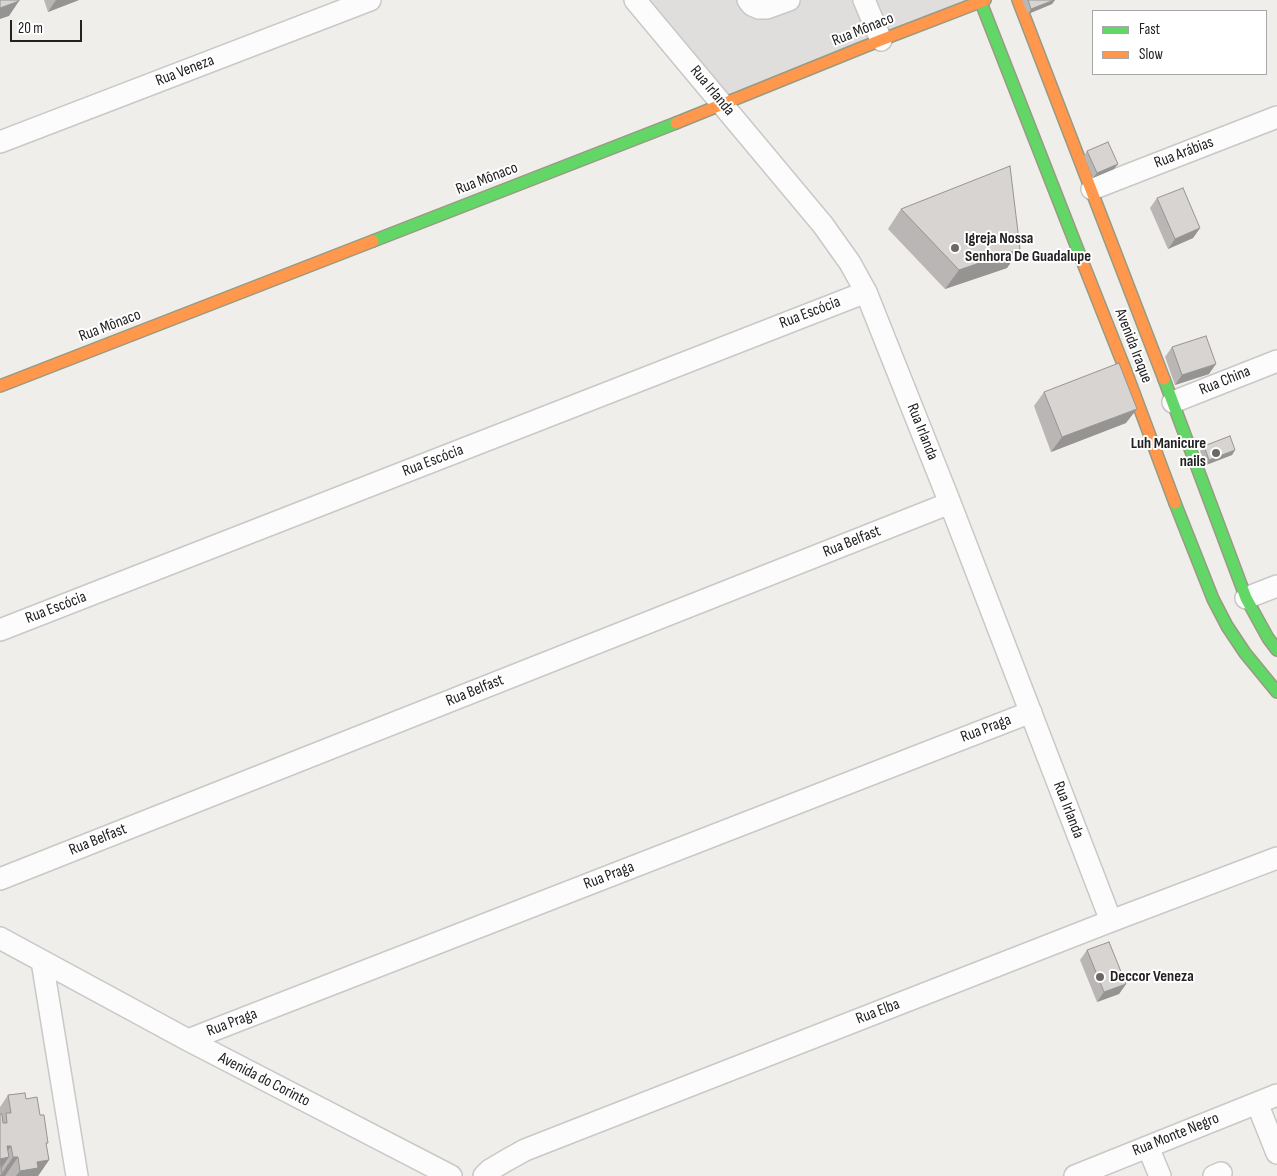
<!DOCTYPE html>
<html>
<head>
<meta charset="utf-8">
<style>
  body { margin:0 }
  #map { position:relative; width:1277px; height:1176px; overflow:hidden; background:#f0eeeb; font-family:"Sofia Sans Condensed",sans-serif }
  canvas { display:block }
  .legend { position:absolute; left:1092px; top:10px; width:175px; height:65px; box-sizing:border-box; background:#fff; border:1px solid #a7a7a7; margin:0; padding:6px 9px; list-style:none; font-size:15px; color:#222 }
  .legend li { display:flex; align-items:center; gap:10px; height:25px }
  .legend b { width:25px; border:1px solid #a7a7a7 }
  .scale { position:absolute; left:10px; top:20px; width:72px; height:22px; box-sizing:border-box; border:2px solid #222; border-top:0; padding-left:6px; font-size:15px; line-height:18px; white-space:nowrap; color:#222; -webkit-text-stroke:4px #fff; paint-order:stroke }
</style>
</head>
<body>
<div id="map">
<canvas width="1277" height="1176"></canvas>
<ul class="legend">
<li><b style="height:6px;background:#63d668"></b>Fast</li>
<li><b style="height:6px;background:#ff974d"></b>Slow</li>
</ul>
<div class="scale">20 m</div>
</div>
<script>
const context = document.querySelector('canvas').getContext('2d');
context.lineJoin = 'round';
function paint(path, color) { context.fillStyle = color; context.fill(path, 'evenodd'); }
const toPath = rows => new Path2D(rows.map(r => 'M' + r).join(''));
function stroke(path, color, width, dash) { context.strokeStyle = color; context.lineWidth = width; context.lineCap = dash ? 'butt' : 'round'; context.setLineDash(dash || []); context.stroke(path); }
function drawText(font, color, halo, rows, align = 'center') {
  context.font = font + ' "Sofia Sans Condensed",sans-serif'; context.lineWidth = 4; context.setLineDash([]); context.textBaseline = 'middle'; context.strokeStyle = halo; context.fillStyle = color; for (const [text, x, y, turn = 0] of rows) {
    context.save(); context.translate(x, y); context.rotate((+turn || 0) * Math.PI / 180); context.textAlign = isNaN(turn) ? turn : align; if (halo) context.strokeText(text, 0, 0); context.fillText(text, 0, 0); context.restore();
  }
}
paint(toPath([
  [635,0,980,0,723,105]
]), '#dfdedc');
const street = toPath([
  [635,0,823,225,850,263,866,292,950,503,1111,921],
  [748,0,752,5,759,8,767,8,789,0],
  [864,0,881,40],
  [0,142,370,0],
  [1092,189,1277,117],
  [1173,402,1277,361],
  [1246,598,1277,586],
  [0,630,866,292],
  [0,879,950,503],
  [0,938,188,1040,451,1176],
  [42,961,77,1176],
  [188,1040,1031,712],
  [1257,1103,1277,1153],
  [1148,1147,1160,1176],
  [484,1176,490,1170,507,1160,525,1150,548,1141,1111,921,1277,858],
  [1075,1176,1277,1095],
  [1214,1176,1221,1173]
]);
const fast = toPath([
  [980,0,1081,258],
  [373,241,676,123],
  [1164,379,1246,598,1268,638,1277,650],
  [1175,503,1213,599,1227,626,1245,653,1277,692]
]);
const slow = toPath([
  [1018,0,1164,379],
  [676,123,881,40,985,0],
  [1081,258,1125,369,1175,503],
  [0,386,373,241]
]);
stroke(street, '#c9c8c7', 24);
stroke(fast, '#999a82', 14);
stroke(slow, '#999a82', 14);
stroke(street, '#fdfcfc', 21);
stroke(fast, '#63d668', 11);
stroke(slow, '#ff974d', 11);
paint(toPath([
  [44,0,79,0,48,12],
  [1022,0,1055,0,1052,4,1028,14],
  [1087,151,1118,164,1114,169,1093,178,1084,156],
  [1157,198,1200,228,1193,238,1168,249,1150,208],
  [901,209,1020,249,1007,268,945,289,888,229],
  [1172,347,1209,374,1175,385,1165,357],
  [1044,392,1126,423,1051,452,1034,406],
  [1204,446,1235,450,1232,455,1206,465,1200,451],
  [1087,950,1126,984,1119,994,1097,1002,1080,960],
  [8,1095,26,1099,40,1115,49,1160,38,1176,0,1176,0,1107]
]), '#b9b6b5');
paint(toPath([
  [56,0,79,0,48,12],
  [1054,0,1055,0,1052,4,1028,14,1031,9],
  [19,1,9,16,0,19,0,8],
  [1118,164,1114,169,1093,178,1097,173],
  [1200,228,1193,238,1168,249,1175,239],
  [1020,249,1007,268,945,289,959,270],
  [1216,364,1209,374,1175,385,1182,375],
  [1137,409,1126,423,1051,452,1062,437],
  [1235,450,1232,455,1206,465,1209,460],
  [1126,984,1119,994,1097,1002,1104,992],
  [7,1146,11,1146,3,1158,9,1157,0,1170,0,1157],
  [13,1157,18,1157,5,1176,0,1176],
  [49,1160,38,1176,16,1176,20,1171,37,1162]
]), '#969493');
const building = toPath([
  [0,0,19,0,19,1,0,8,0,0],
  [1028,0,1054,0,1031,9,1028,0],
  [1108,142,1118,164,1097,173,1087,151,1108,142],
  [1010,166,1020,249,959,270,901,209,1010,166],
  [1183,188,1200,228,1175,239,1157,198,1183,188],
  [1206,336,1216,364,1182,375,1172,347,1206,336],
  [1119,363,1137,409,1062,437,1044,392,1119,363],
  [1230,436,1235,450,1209,460,1204,446,1230,436],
  [1109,942,1126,984,1104,992,1087,950,1109,942],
  [25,1093,26,1099,37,1097,40,1115,44,1115,48,1143,46,1143,49,1160,37,1162,38,1168,20,1171,18,1157,13,1157,11,1146,7,1146,9,1157,0,1159,2,1175,0,1175,0,1114,2,1114,3,1123,7,1123,6,1113,11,1113,8,1095,25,1093]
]);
paint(building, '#d7d4d2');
stroke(building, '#969493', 1);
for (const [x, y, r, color] of [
  [955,248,5,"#6a6968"],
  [1216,453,5,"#6a6968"],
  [1100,977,5,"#6a6968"]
]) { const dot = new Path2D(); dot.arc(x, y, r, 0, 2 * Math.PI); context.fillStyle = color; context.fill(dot); stroke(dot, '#fff', 2); }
drawText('16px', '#222', '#fff', [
  ["Rua Mônaco",863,30,-22],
  ["Rua Veneza",185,71,-21],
  ["Rua Irlanda",712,91,50],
  ["Rua Arábias",1184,153,-21],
  ["Rua Mônaco",487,179,-21],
  ["Rua Escócia",810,313,-21],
  ["Rua Mônaco",110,326,-21],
  ["Avenida Iraque",1133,346,69],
  ["Rua China",1225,381,-22],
  ["Rua Irlanda",922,432,68],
  ["Rua Escócia",433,461,-21],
  ["Rua Belfast",852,542,-22],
  ["Rua Escócia",56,608,-21],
  ["Rua Belfast",475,691,-22],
  ["Rua Praga",986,729,-21],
  ["Rua Irlanda",1068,810,69],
  ["Rua Belfast",98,840,-22],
  ["Rua Praga",609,876,-21],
  ["Rua Elba",878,1012,-21],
  ["Rua Praga",232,1023,-21],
  ["Avenida do Corinto",264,1080,27],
  ["Rua Monte Negro",1176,1135,-22]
]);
drawText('bold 16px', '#222', '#fff', [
  ["Igreja Nossa",965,239],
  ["Senhora De Guadalupe",965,257],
  ["Luh Manicure",1206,444,"right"],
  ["nails",1206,462,"right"],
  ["Deccor Veneza",1110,977]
], 'left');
</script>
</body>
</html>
